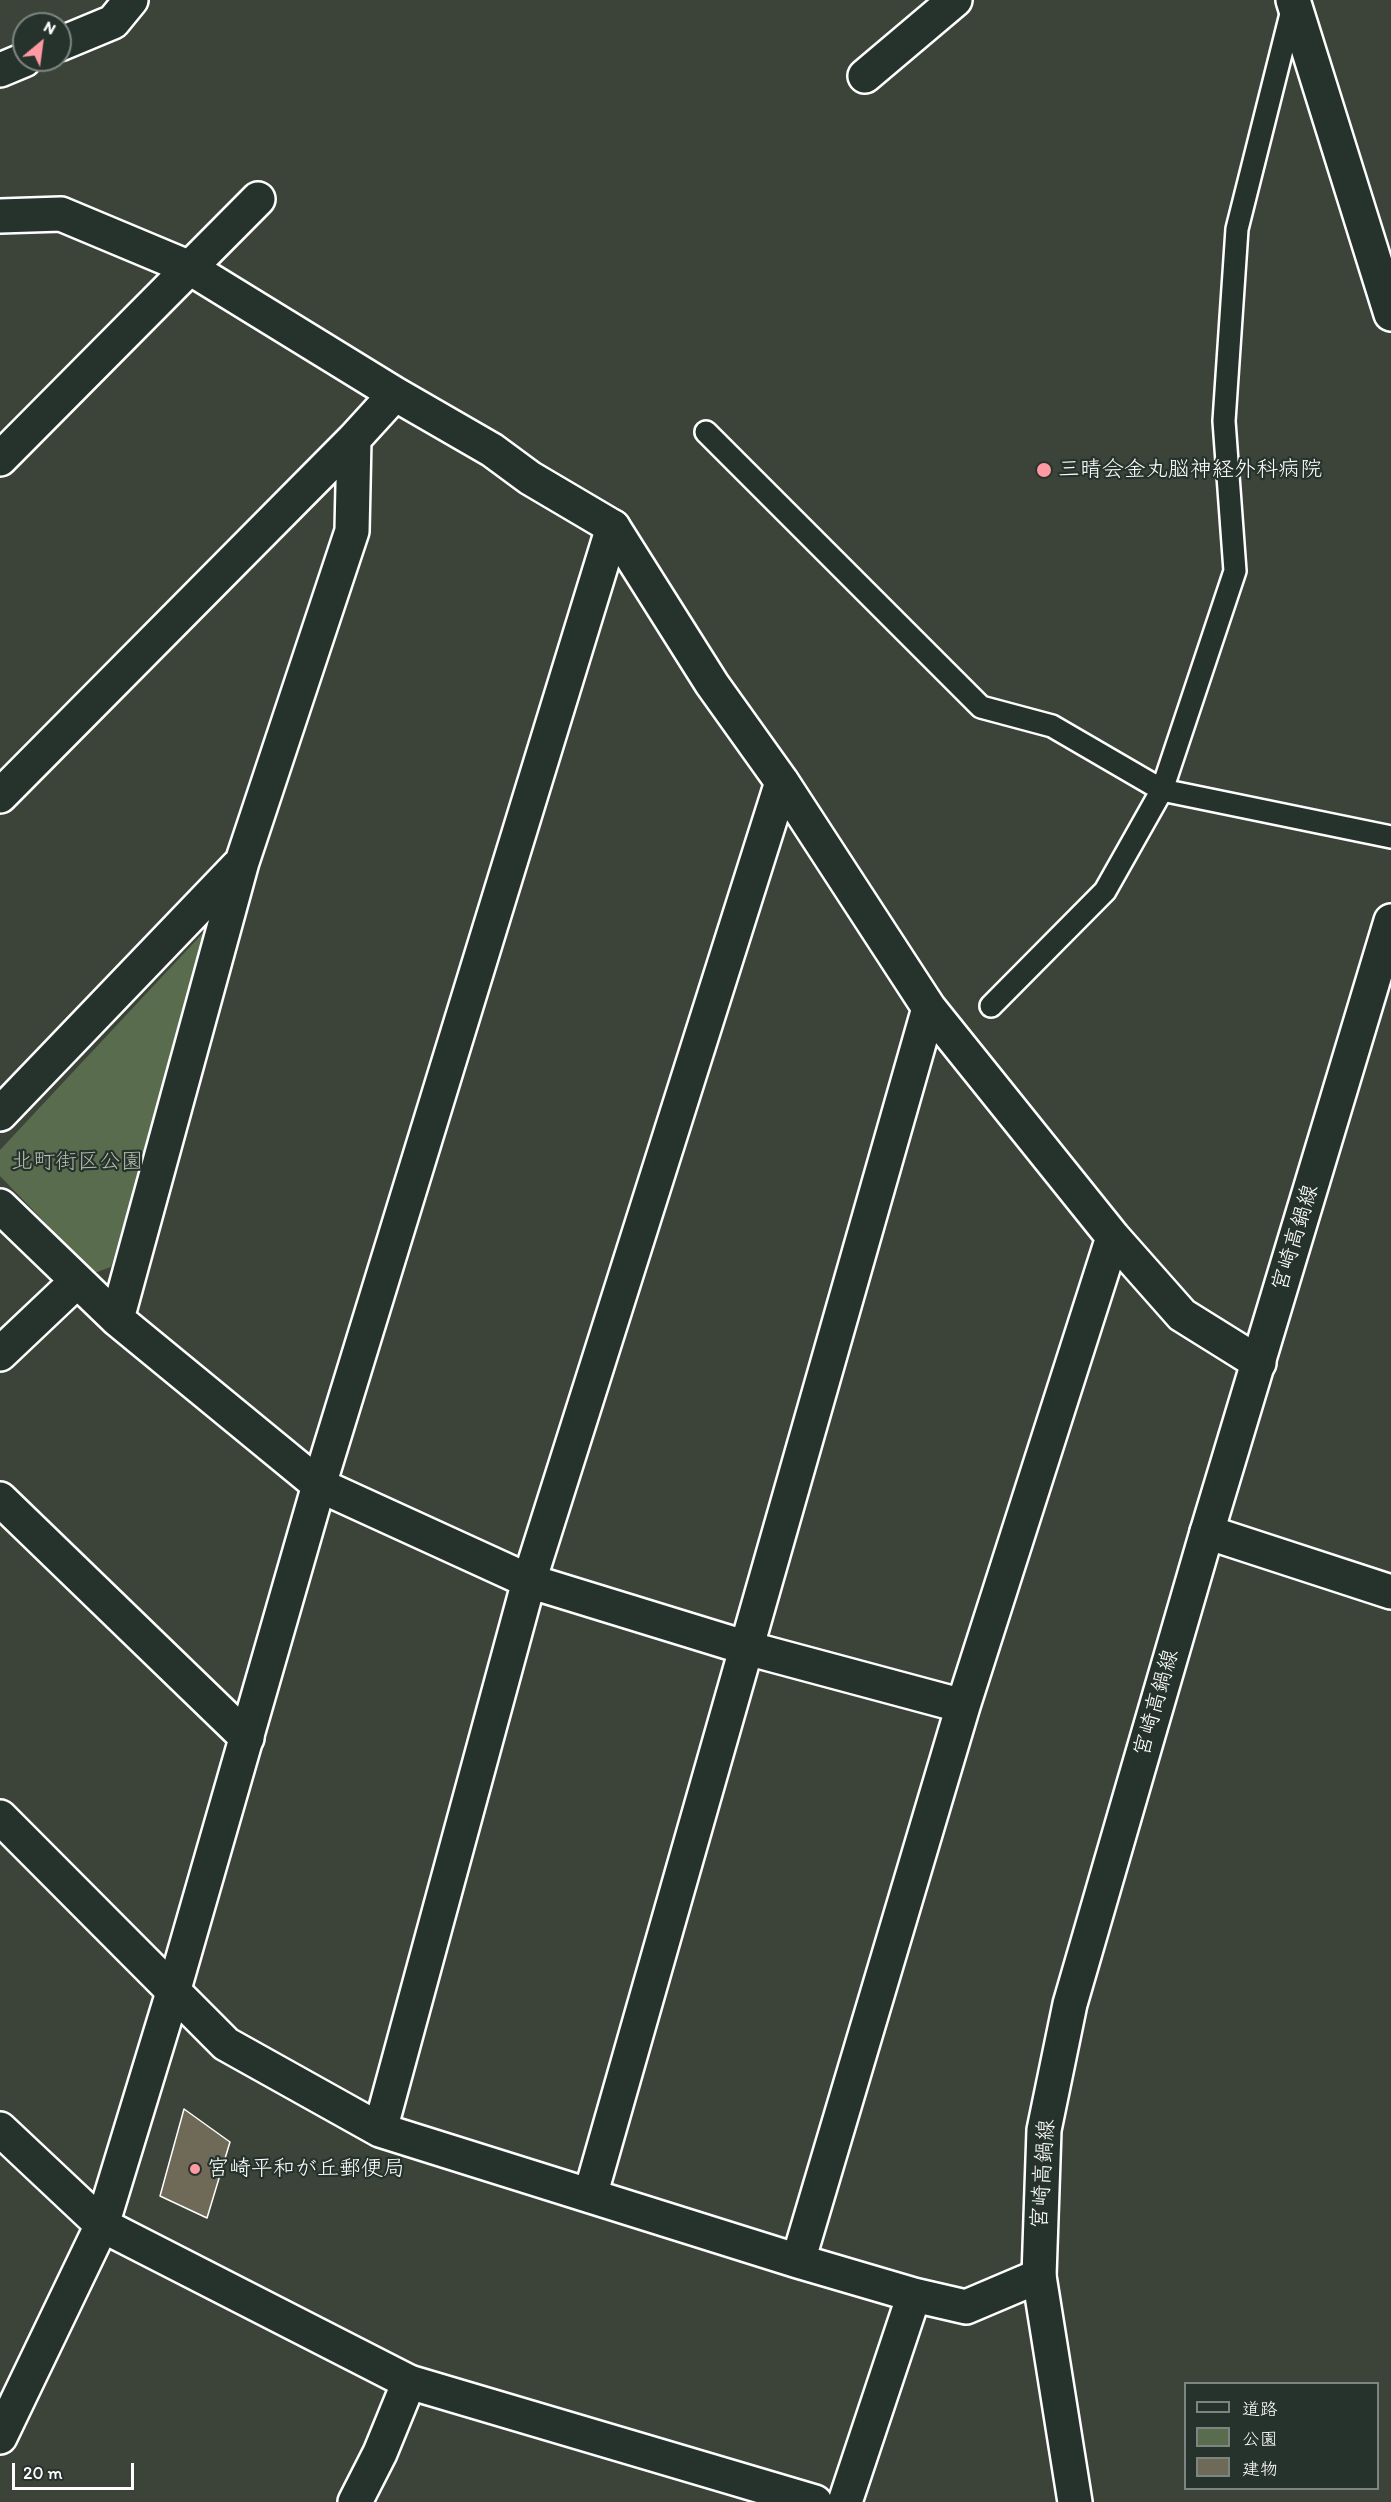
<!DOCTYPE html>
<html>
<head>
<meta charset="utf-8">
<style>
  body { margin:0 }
  #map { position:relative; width:1391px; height:2502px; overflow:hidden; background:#3c443a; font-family:Itim,"Klee One",sans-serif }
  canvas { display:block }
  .legend { position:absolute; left:1184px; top:2382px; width:195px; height:108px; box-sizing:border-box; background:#26332d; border:2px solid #7d8581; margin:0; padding:8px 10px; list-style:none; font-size:18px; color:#fff }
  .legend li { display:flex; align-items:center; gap:12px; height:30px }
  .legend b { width:30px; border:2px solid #7d8581 }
  .north { position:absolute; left:12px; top:12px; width:60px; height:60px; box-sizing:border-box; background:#26332d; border:2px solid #7d8581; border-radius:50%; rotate:29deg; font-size:16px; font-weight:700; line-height:24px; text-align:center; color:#fff }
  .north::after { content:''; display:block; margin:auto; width:21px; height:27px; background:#ff9aa2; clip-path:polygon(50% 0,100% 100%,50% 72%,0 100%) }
  .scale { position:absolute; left:12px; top:2463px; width:122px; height:27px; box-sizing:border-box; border:3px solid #fff; border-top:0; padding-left:8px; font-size:18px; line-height:21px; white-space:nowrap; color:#fff; -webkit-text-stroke:4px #26332d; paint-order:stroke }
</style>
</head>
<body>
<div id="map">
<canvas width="1391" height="2502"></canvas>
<ul class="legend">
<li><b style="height:8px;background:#26332d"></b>道路</li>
<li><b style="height:16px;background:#5a6c4e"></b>公園</li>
<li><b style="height:16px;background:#6e6a57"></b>建物</li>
</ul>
<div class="north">N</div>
<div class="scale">20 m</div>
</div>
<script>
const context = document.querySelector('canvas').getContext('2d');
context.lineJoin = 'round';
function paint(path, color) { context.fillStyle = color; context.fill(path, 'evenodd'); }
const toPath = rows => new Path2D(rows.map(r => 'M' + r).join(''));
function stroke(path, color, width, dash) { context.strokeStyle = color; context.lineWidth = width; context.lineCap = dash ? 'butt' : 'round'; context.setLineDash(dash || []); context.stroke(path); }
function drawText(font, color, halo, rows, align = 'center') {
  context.font = font + ' Itim,"Klee One",sans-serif'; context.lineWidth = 4.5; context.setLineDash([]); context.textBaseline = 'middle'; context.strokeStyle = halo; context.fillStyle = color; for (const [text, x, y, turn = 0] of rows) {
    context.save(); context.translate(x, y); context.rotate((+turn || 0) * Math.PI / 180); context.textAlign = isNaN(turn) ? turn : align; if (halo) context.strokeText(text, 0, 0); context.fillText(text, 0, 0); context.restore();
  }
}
paint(toPath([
  [215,920,111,1267,94,1273,0,1176,0,1150]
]), '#5a6c4e');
const building = toPath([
  [184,2109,230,2142,207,2218,160,2196,184,2109]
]);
paint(building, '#6e6a57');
stroke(building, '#fff', 1.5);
const lane = toPath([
  [706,432,981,707,1052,726,1162,790,1391,837],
  [991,1006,1105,891,1162,790,1235,571,1224,421,1237,229,1293,6]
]);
const street = toPath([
  [1293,0,1391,314],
  [60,44,113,22,131,0],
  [0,70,24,60],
  [865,76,955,0],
  [0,216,61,214,190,268,395,394,492,450,530,478,613,527,712,684,782,782,929,1008,1113,1237,1182,1315,1259,1363],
  [0,459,258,199],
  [0,796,354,439,395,394],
  [0,1114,238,866],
  [0,1206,117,1319,319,1485,529,1581,747,1648,963,1706],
  [117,1319,242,862,352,531,354,439],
  [0,1354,76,1282],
  [0,1499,247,1738],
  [1207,1532,1391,1592],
  [0,1817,226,2044,380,2130,798,2261,914,2295,966,2307,1039,2276],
  [380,2130,529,1581,782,782],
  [590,2196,929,1008],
  [798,2261,963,1706,1113,1237],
  [355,2502,380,2453,409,2382],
  [845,2502,914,2295]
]);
const secondary = toPath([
  [0,2129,102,2225,409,2382,815,2502],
  [0,2437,102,2225,174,1989,319,1485,613,527]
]);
const primary = toPath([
  [1075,2502,1039,2276,1044,2130,1070,2004,1207,1532,1391,921]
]);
stroke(lane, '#fff', 26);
stroke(street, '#fff', 38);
stroke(secondary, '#fff', 38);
stroke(primary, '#fff', 38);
stroke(lane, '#26332d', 21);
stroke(street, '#26332d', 33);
stroke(secondary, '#26332d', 33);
stroke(primary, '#26332d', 33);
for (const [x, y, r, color] of [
  [1044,470,8,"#ff9aa2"],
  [195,2169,6,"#ff9aa2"]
]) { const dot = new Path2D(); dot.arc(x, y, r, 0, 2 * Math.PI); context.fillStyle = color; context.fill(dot); stroke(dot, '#26332d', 2); }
drawText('22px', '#fff', '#26332d', [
  ["三晴会金丸脳神経外科病院",1058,470],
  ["宮崎平和が丘郵便局",207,2169]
], 'left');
drawText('22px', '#b5bdaf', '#26332d', [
  ["北町街区公園",77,1162]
]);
drawText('22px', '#fff', '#26332d', [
  ["宮崎高鍋線",1296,1238,-73],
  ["宮崎高鍋線",1157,1703,-74],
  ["宮崎高鍋線",1044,2174,-86]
]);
</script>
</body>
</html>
